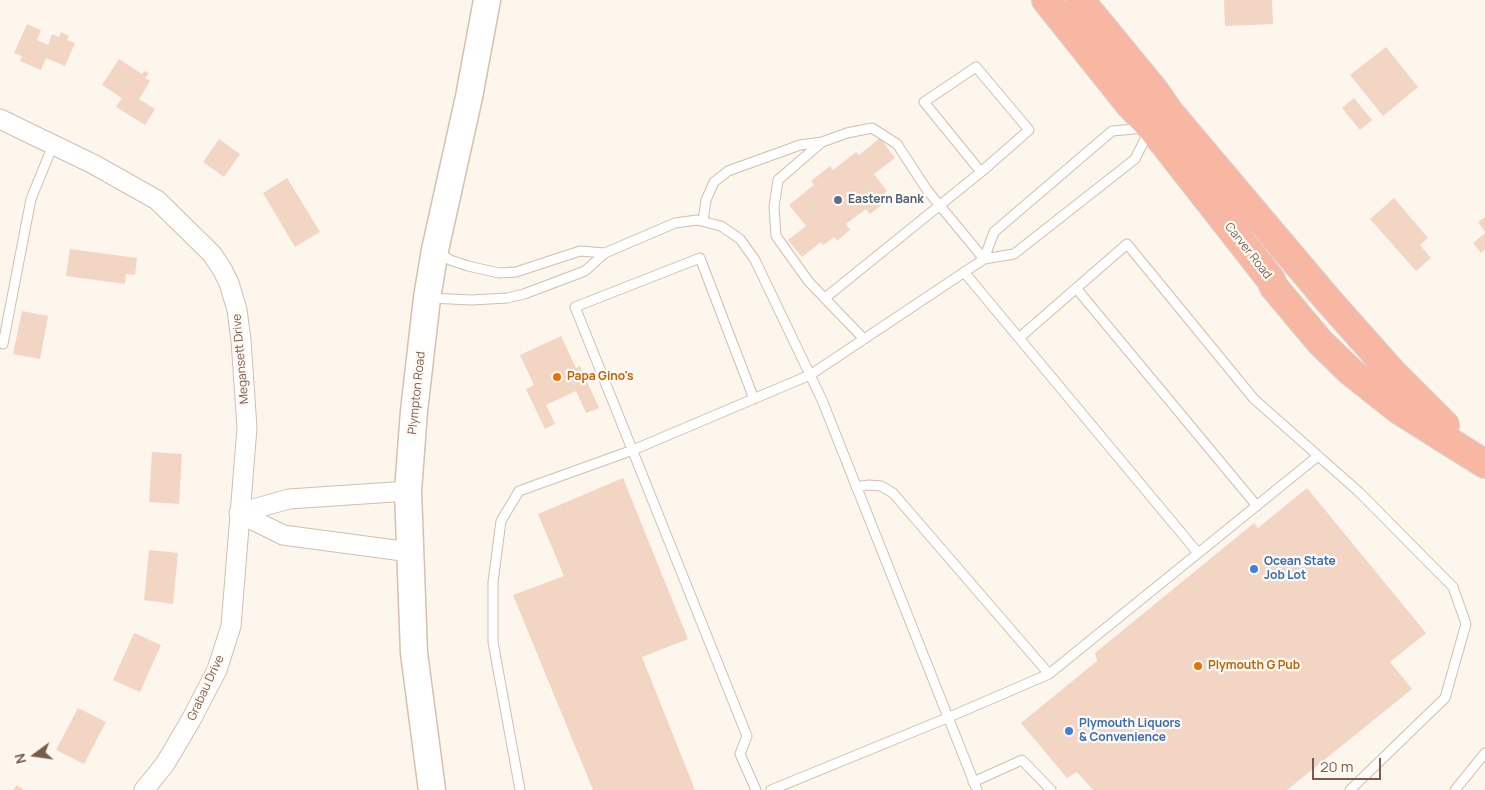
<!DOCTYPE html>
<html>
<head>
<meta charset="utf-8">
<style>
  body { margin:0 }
  #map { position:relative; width:1485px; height:790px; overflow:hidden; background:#fdf6ec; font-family:Manrope,sans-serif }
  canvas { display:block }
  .north { position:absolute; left:10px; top:730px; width:50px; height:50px; -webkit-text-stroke:4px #fffaf3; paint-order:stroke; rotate:256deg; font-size:14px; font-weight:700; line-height:20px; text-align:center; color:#7a5c4d }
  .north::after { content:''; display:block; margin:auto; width:18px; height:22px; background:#7a5c4d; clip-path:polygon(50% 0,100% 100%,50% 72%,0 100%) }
  .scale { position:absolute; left:1312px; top:758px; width:69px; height:22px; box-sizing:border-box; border:2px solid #7a5c4d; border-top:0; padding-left:6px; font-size:15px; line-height:18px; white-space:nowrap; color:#7a5c4d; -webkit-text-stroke:4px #fffaf3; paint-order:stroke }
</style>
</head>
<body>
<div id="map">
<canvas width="1485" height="790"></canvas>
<div class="north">N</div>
<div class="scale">20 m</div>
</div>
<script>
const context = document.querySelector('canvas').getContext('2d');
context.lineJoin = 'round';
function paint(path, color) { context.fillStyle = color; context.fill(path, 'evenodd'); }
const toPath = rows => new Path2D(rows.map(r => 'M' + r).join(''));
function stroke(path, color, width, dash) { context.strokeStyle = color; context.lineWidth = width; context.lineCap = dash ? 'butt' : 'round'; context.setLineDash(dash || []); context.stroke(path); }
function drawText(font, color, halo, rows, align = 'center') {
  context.font = font + ' Manrope,sans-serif'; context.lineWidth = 4.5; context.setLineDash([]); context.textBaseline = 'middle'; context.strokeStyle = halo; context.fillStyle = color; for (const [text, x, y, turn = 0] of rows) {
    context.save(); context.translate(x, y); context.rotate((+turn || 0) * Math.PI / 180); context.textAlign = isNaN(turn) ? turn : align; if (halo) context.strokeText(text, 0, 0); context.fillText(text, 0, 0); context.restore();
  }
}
paint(toPath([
  [1224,0,1272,0,1273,24,1225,26],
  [27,24,41,30,37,40,48,45,52,34,59,37,61,32,69,36,67,40,75,43,65,66,46,58,41,70,20,61,22,56,14,53],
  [1386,47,1418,87,1383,116,1350,75],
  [119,59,142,74,144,71,149,73,145,78,150,81,139,99,155,109,145,125,116,107,122,98,102,85],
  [1354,98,1372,120,1360,130,1342,108],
  [880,138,895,158,874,174,887,191,879,198,884,203,870,214,866,209,846,224,850,230,837,241,834,237,823,245,821,242,802,257,788,240,806,226,789,205,814,185,811,181,830,166,833,170,856,152,859,155],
  [219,139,240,154,224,177,203,162],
  [287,178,320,232,295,247,263,193],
  [1394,198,1428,238,1420,245,1431,258,1416,271,1370,219],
  [1485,217,1485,232,1478,222],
  [1485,233,1485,249,1481,253,1473,243],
  [70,249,137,258,135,275,126,274,125,284,66,276],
  [22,311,48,316,40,359,13,354],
  [561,336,576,368,580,366,599,408,586,413,576,391,546,405,555,424,545,429,526,389,534,385,520,355],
  [152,452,182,454,179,504,149,502],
  [623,478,688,639,642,657,695,790,593,790,513,595,564,576,538,514],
  [1307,488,1426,633,1390,662,1412,689,1287,790,1093,790,1077,772,1067,778,1021,723,1097,661,1095,653,1254,523,1258,528],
  [149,550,178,553,173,604,144,600],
  [134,633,161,645,140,692,113,680],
  [78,708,106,722,84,764,56,750],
  [17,785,24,790,13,790]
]), '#f3d5c3');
const lane = toPath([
  [703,221,706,200,714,182,728,171,800,145,822,142],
  [438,252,450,260,468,266,499,273,516,272,580,251,605,253],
  [984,259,994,232,1112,131,1145,128],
  [964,272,1198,553],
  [1076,288,1257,506],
  [429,298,472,300,507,298,524,294,585,271,605,253,675,223,697,220,721,226,740,239,755,260,822,400,977,790],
  [825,298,981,172,1029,130,976,67,924,102,981,172],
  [1019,338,1127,244,1254,399,1359,492,1453,587,1466,624,1445,698,1350,790],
  [864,339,809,282,776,236,774,207,778,180,822,142,847,133,872,128,897,144,927,190,984,259],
  [3,344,31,199,53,145],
  [754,399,700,258,575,307,747,736,740,754,756,790],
  [856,487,869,485,881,486,893,493,1049,674],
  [973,782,1022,760,1051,790],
  [520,790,493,642,493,582,501,521,519,491,633,450,810,375,984,259,1014,254,1135,159,1149,131],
  [771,790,947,718,1049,674,1318,456],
  [1455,790,1485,753]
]);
const street = toPath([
  [0,119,93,164,157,200,212,254,222,269,229,283,237,310,241,340,247,428,231,626,217,670,191,720,165,764,144,790],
  [239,513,283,535,410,552],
  [239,513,289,499,408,491]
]);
const secondary = toPath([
  [432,790,414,653,408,491,414,411,427,298,435,250,469,97,487,0]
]);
const highway = toPath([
  [1046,0,1129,104,1151,127,1271,280,1274,287,1320,342,1351,372,1399,410,1485,464],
  [1080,0,1154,90,1170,113,1328,300,1392,372,1445,425]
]);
stroke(lane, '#d1beb0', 11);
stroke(street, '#d1beb0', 21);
stroke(secondary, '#d6c0b0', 29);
stroke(highway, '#dad1cd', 30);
stroke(lane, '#fff', 9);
stroke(street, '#fff', 19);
stroke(secondary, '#fff', 26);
stroke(highway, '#f7b7a3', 28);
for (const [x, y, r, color] of [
  [838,200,5,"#5c6f8a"],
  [557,377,5,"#e8710a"],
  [1254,569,5,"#3f7fe0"],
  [1198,666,5,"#e8710a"],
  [1069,731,5,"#3f7fe0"]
]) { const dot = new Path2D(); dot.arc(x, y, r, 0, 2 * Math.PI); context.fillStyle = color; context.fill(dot); stroke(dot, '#fffaf3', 2); }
drawText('bold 12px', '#4e5e75', '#fffaf3', [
  ["Eastern Bank",848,200]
], 'left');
drawText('12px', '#7a5c4d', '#fffaf3', [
  ["Carver Road",1248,251,52],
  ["Megansett Drive",241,359,-95],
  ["Plympton Road",417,393,-84],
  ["Grabau Drive",206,688,-65]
]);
drawText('bold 12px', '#c56008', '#fffaf3', [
  ["Papa Gino's",567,377],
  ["Plymouth G Pub",1208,666]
], 'left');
drawText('bold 12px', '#366cbe', '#fffaf3', [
  ["Ocean State",1264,562],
  ["Job Lot",1264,576],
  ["Plymouth Liquors",1079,724],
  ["& Convenience",1079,738]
], 'left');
</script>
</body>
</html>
